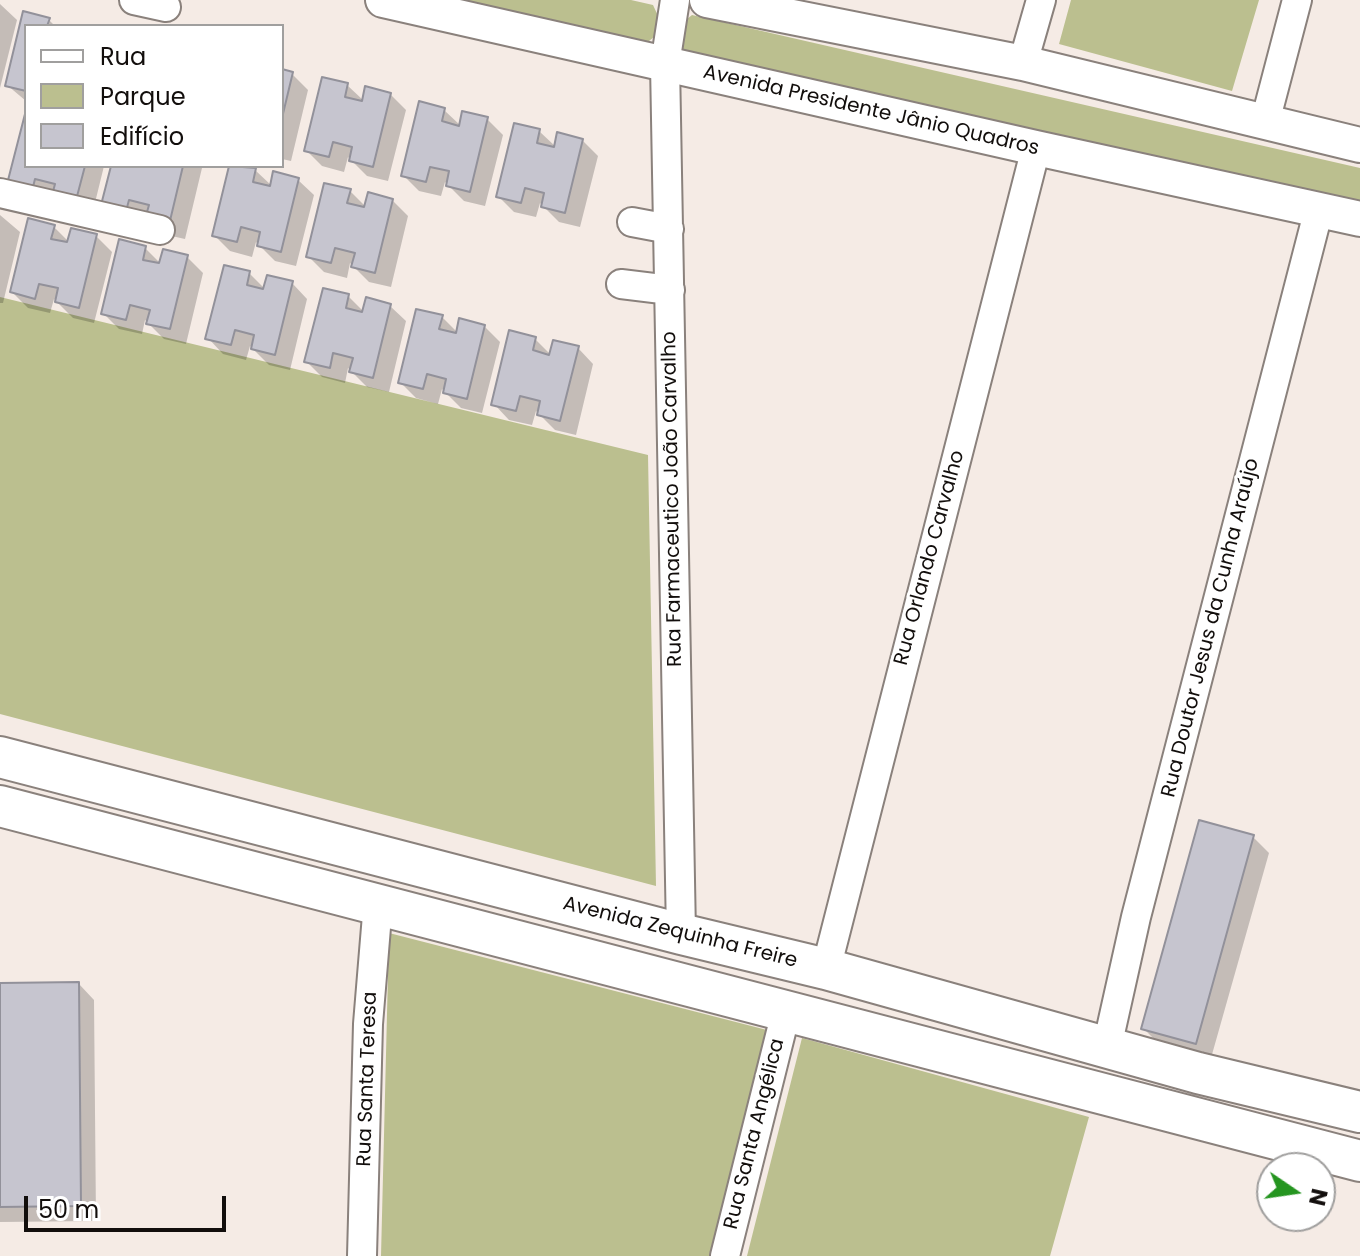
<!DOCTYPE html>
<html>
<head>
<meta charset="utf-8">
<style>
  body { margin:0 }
  #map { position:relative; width:1360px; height:1256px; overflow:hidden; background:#f5ebe5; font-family:Poppins,sans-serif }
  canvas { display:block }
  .legend { position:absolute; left:24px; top:24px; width:260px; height:144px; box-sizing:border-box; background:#fff; border:2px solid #a09f9e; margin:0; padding:10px 14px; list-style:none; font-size:24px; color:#120e0c }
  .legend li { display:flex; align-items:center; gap:16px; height:40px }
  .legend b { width:40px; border:2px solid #a09f9e }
  .north { position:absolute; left:1256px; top:1152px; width:80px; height:80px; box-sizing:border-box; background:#fff; border:2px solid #a09f9e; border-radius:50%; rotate:103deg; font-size:22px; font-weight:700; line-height:32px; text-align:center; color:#120e0c }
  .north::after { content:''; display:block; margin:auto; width:28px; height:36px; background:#259520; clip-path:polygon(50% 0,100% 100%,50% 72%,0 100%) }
  .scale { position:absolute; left:24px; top:1196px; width:202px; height:36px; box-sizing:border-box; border:4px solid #120e0c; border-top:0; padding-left:10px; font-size:24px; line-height:28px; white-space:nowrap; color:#120e0c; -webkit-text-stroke:6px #fff; paint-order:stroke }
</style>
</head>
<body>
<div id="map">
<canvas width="1360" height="1256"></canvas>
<ul class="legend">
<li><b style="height:10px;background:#fff"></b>Rua</li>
<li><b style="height:22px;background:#bbbf8f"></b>Parque</li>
<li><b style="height:22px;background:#c6c5cf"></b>Edifício</li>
</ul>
<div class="north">N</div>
<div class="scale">50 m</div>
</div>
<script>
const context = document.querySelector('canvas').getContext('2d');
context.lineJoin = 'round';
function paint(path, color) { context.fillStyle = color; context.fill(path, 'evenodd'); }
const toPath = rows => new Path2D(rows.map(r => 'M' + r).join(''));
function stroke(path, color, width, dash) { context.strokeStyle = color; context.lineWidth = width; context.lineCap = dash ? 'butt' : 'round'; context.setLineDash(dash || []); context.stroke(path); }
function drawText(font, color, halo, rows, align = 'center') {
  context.font = font + ' Poppins,sans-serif'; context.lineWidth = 6; context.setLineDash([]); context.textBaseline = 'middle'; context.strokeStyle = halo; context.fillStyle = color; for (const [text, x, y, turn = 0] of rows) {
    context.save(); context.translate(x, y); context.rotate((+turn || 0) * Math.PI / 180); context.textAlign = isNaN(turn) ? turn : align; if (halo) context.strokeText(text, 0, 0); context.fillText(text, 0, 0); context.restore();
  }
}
paint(toPath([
  [451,0,631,0,653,5,659,18,654,37,644,45],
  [1071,0,1259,0,1232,91,1059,44],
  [692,15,1360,168,1360,211,680,51,687,19],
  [0,297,648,455,656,886,0,714],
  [389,933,767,1030,709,1256,381,1256],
  [802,1038,1089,1117,1050,1256,747,1256]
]), '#bbbf8f');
paint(toPath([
  [0,4,17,20,0,88],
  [25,14,49,20,55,26,26,26,26,101,7,85],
  [282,71,292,74,308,90,291,161,282,159],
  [347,85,364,101,390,94,406,110,388,181,367,176,348,157,344,172,322,166,306,150],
  [444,110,461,126,487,119,503,135,485,206,464,201,445,182,441,196,419,191,403,175],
  [26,117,26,166,104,166,91,219,8,188],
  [539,131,556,147,582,140,598,156,580,227,559,222,540,203,536,217,514,212,498,196],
  [113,166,202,168,185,239,118,224],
  [231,166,255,170,272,186,298,180,314,195,296,266,275,261,256,242,252,257,230,251,214,235],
  [350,191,366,207,392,200,408,216,391,287,369,282,350,263,347,278,324,272,308,256],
  [0,215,20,232,3,303,0,303],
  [54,227,69,242,96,236,112,252,94,323,73,318,54,299,50,313,28,308,12,292],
  [145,248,161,264,187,257,203,273,186,344,164,339,145,320,142,334,119,329,103,313],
  [249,273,265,289,292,283,307,299,290,370,269,365,250,346,246,360,223,354,208,338],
  [348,296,364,312,390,306,406,321,389,392,367,387,348,368,345,383,322,377,306,361],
  [442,317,458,333,484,326,500,342,482,413,461,408,442,389,438,404,416,398,400,382],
  [535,339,551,355,578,348,593,364,576,435,555,430,536,411,532,425,509,420,494,404],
  [1253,837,1269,853,1211,1058,1159,1044,1143,1028],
  [79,984,94,1000,96,1221,0,1222,0,985]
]), '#0003');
const building = toPath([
  [23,11,50,18,47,26,26,26,26,91,5,86,23,11],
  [282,69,293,72,282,118,282,69],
  [322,77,348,83,345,97,362,101,365,86,391,93,373,167,349,161,352,147,333,142,329,157,304,151,322,77],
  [419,101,445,108,442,121,459,126,462,111,488,117,470,192,446,186,449,171,430,167,426,182,401,176,419,101],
  [25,114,26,166,85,166,75,204,51,199,55,184,35,179,31,195,6,188,25,114],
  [514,123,540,129,537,143,554,147,557,132,583,139,565,213,541,207,544,193,525,188,521,203,496,197,514,123],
  [111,166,183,166,169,225,145,219,149,205,129,200,125,215,100,209,111,166],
  [229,166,256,168,253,182,270,186,273,171,299,178,281,252,257,246,260,232,241,227,237,242,212,236,229,166],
  [324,183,351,189,347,203,364,207,368,192,393,199,375,273,351,267,355,253,335,248,331,263,306,257,324,183],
  [28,218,55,225,51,239,67,242,71,228,97,234,79,308,55,302,58,288,39,284,35,299,10,292,28,218],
  [119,239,146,246,143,260,159,263,163,249,188,255,170,329,146,324,150,310,130,305,126,320,101,314,119,239],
  [224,265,250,271,247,285,263,289,267,275,293,281,275,355,251,349,254,335,235,330,231,345,205,339,224,265],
  [323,288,349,294,346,308,362,312,366,297,391,304,373,378,349,372,353,358,333,353,330,368,304,362,323,288],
  [416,309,443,315,439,329,456,333,459,318,485,325,467,399,443,393,446,379,427,374,423,389,398,383,416,309],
  [509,330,536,337,533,350,549,355,553,340,579,346,560,421,537,415,540,401,520,396,516,411,491,405,509,330],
  [1199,820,1254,835,1196,1044,1141,1029,1199,820],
  [79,982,81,1206,0,1207,0,983,79,982]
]);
paint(building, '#c6c5cf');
stroke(building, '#92919a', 2);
const minor = toPath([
  [134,0,166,7],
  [675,0,665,64,681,934],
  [1023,63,1041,0],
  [1265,122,1297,0],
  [0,193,160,230],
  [632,222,669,229],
  [621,284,670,290],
  [826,969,1036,148],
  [1107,1047,1136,917,1319,209],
  [362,1256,368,1024,378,903],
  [725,1256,786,1012]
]);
const tertiary = toPath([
  [383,0,1036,148,1360,219],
  [707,0,1023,63,1360,145]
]);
const secondary = toPath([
  [0,757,681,934,826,969,1198,1073,1360,1112],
  [0,806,1360,1161]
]);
stroke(minor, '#8a817c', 32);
stroke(tertiary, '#8a817c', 38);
stroke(secondary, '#8a817c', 44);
stroke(minor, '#fff', 28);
stroke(tertiary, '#fff', 34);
stroke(secondary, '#fff', 40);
drawText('20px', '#120e0c', '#fff', [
  ["Avenida Presidente Jânio Quadros",871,111,13],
  ["Rua Farmaceutico João Carvalho",673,499,-91],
  ["Rua Orlando Carvalho",930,558,-75],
  ["Rua Doutor Jesus da Cunha Araújo",1211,628,-76],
  ["Avenida Zequinha Freire",680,933,14],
  ["Rua Santa Teresa",368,1079,-88],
  ["Rua Santa Angélica",755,1134,-76]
]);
</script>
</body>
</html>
